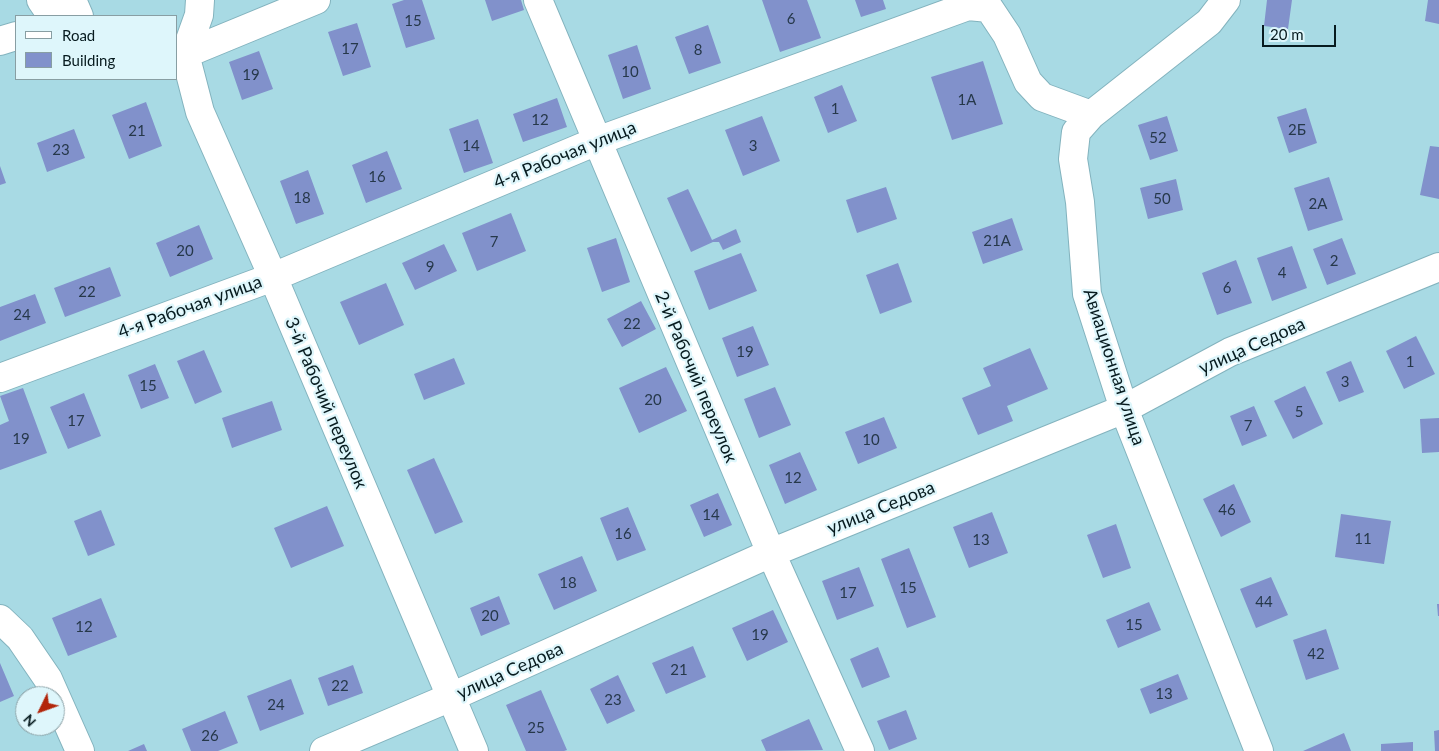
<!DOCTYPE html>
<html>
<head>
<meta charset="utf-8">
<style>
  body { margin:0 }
  #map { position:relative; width:1439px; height:751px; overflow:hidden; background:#a8dae4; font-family:Lato,sans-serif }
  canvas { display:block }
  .legend { position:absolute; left:15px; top:15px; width:162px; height:65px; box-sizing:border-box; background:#def6fb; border:1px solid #889ea3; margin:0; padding:6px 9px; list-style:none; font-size:15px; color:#071b1f }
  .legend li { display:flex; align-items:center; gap:10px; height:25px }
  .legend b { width:25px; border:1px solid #889ea3 }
  .north { position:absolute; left:15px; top:686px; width:50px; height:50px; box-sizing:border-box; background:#def6fb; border:1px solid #889ea3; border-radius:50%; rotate:228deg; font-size:14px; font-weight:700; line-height:20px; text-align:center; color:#071b1f }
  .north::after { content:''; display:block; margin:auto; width:18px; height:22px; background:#b2260b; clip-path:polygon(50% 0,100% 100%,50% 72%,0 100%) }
  .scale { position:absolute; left:1262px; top:25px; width:74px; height:22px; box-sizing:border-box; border:2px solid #071b1f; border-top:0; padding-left:6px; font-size:15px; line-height:18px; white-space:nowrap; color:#071b1f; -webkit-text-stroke:4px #def6fb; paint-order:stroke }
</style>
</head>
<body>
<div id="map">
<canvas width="1439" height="751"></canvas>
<ul class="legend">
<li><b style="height:6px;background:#fff"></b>Road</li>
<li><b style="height:14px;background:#8191cb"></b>Building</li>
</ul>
<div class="north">N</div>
<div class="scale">20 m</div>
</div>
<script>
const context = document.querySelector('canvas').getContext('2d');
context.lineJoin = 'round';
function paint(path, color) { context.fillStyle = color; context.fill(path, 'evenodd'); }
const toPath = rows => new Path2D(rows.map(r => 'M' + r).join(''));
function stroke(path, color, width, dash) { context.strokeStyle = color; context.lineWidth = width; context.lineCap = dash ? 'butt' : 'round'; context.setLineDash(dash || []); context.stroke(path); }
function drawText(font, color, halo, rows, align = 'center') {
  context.font = font + ' Lato,sans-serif'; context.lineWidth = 4.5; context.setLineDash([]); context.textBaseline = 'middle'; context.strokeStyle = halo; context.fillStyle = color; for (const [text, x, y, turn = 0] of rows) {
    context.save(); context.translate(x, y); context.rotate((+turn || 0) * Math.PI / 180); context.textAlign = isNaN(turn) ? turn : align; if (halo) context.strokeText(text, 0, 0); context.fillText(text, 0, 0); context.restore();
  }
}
paint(toPath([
  [404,0,422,0,435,39,406,48,392,4],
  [485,0,521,0,524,10,492,21],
  [762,0,807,0,821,38,780,52],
  [855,0,883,0,886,9,861,17],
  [1267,0,1292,0,1288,29,1264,26],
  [1428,0,1439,0,1439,24,1425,21],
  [357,23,371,67,343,76,328,32],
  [708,25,721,63,689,74,675,37],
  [637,45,651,89,623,99,608,55],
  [259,51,273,89,242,100,229,62],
  [983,61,1003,124,952,140,931,77],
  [842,85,857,121,828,133,814,97],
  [557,98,567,127,523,142,513,114],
  [146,102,162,146,129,159,112,115],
  [1306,108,1317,143,1289,153,1277,117],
  [762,116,780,161,743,176,725,130],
  [1167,116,1178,151,1150,160,1138,125],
  [478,119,493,163,464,173,449,129],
  [74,129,85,158,47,172,37,143],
  [1430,146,1439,147,1439,199,1420,195],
  [387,151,402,189,366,203,352,165],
  [0,166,6,183,0,185],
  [308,170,324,214,296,224,280,181],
  [1329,177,1343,220,1308,231,1294,188],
  [1176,179,1183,210,1148,219,1140,188],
  [886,187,897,219,857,233,846,200],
  [688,189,712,240,736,229,741,242,723,250,719,242,713,242,691,252,667,198],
  [511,213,526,251,477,271,462,233],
  [1012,218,1023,250,983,264,972,232],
  [199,225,213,259,170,277,156,243],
  [616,238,630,282,602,292,587,248],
  [1342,238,1356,274,1327,285,1313,249],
  [444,244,457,271,415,290,402,263],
  [1292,246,1307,288,1272,301,1257,258],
  [741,253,757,291,709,310,694,271],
  [1236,260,1252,303,1217,315,1202,273],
  [898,263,912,302,880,314,866,275],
  [110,267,121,296,65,317,54,288],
  [386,283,404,325,359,345,340,302],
  [35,294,46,323,0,341,0,307],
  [641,301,656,329,622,347,607,319],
  [753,326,769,365,737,377,722,338],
  [1416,336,1435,374,1404,389,1386,351],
  [1030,348,1048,389,1007,406,1013,421,978,435,962,398,991,386,983,368],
  [204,350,222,392,195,404,177,361],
  [454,358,465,384,424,400,414,374],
  [1351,361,1364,392,1339,402,1326,372],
  [155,364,169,398,141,409,128,375],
  [666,367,687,411,639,433,619,388],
  [1305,386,1323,424,1293,439,1274,401],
  [775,387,791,425,759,438,744,399],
  [23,388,47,453,0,470,0,425,9,421,0,396],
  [84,393,101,436,68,449,50,407],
  [272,401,282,430,232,448,222,418],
  [1254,406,1267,436,1242,446,1230,416],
  [884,417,897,448,858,464,845,432],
  [1439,418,1439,452,1422,453,1420,419],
  [800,452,817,490,785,504,769,465],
  [434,458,463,522,435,534,407,470],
  [1234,484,1251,522,1221,537,1203,499],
  [718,493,732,525,704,537,690,505],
  [327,506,344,546,291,568,274,528],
  [628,507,646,550,617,561,600,518],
  [101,510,115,545,88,556,74,521],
  [992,512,1008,553,969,568,953,527],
  [1341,514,1391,521,1384,564,1335,557],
  [1116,524,1131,568,1103,578,1087,535],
  [909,548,936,617,907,628,881,559],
  [582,556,597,591,554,610,538,574],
  [859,567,874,606,837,620,822,581],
  [1271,577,1288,615,1256,628,1240,589],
  [499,596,510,624,481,636,470,608],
  [101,598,117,637,68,656,52,618],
  [1149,602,1161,630,1118,648,1106,620],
  [1437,604,1439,604,1439,616,1438,616],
  [773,610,788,642,747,661,732,628],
  [1326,629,1339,669,1306,680,1293,640],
  [693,646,706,677,666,694,652,663],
  [878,647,890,677,862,688,850,659],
  [0,663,14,696,0,702],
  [353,665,363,693,328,706,318,678],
  [1178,674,1188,699,1150,714,1140,689],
  [618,675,635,711,607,724,590,689],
  [291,679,304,714,260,731,247,696],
  [541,690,567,750,564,751,526,751,506,705],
  [906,710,917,739,889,750,877,721],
  [225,711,238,743,218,751,191,751,182,729],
  [809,719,823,750,766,751,761,740],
  [1439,730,1439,751,1435,751,1434,731],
  [1344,733,1351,751,1303,751],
  [1413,742,1413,751,1381,751,1381,744],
  [144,744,147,751,128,751]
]), '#8191cb');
const minor = toPath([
  [41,0,52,16],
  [72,0,79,16],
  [538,0,771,553,860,751],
  [1226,0,1209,22,1091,115,1076,132,1073,159,1080,202,1087,294,1124,409,1259,751],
  [0,41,16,36],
  [176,53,185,54,316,0],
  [185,54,200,112,273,277,474,751],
  [185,54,199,15,200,0],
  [0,378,273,277,597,141,968,6,989,8,1007,35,1028,82,1042,97,1091,115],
  [0,619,20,638,48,679,80,751],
  [324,751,451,697,771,553,1124,409,1230,352,1439,267]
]);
stroke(minor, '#83b3be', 30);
stroke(minor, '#fff', 28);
drawText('15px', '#26384a', null, [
  ["6",791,19],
  ["15",413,21],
  ["17",350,49],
  ["8",698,50],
  ["10",630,72],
  ["19",251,75],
  ["1А",967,100],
  ["1",835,109],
  ["12",540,120],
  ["2Б",1297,130],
  ["21",137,131],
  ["52",1158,138],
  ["14",471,146],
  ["3",753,146],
  ["23",61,150],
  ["16",377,177],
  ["18",302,198],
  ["50",1162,199],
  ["2А",1318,204],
  ["21А",997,241],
  ["7",494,242],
  ["20",185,251],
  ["2",1334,261],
  ["9",430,267],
  ["4",1282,273],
  ["6",1227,288],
  ["22",87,292],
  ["24",22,315],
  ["22",632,324],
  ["19",745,352],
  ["1",1410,362],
  ["3",1345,382],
  ["15",148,386],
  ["20",653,400],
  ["5",1299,412],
  ["17",76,421],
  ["7",1248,426],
  ["19",21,439],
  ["10",871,440],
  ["12",793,478],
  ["46",1227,510],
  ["14",711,515],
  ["16",623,534],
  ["11",1363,539],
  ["13",981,540],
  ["18",568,583],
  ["15",908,588],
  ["17",848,593],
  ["44",1264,602],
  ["20",490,616],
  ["15",1134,625],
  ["12",84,627],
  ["19",760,635],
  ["42",1316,654],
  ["21",679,670],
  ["22",340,686],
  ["13",1164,694],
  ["23",613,700],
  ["24",276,705],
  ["25",536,728],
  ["26",210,736]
]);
drawText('18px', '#071b1f', '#def6fb', [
  ["4-я Рабочая улица",565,155,-22],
  ["4-я Рабочая улица",190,307,-20],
  ["улица Седова",1252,346,-24],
  ["Авиационная улица",1114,367,72],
  ["2-й Рабочий переулок",696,377,67],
  ["3-й Рабочий переулок",326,403,67],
  ["улица Седова",881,508,-22],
  ["улица Седова",510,671,-24]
]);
</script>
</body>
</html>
